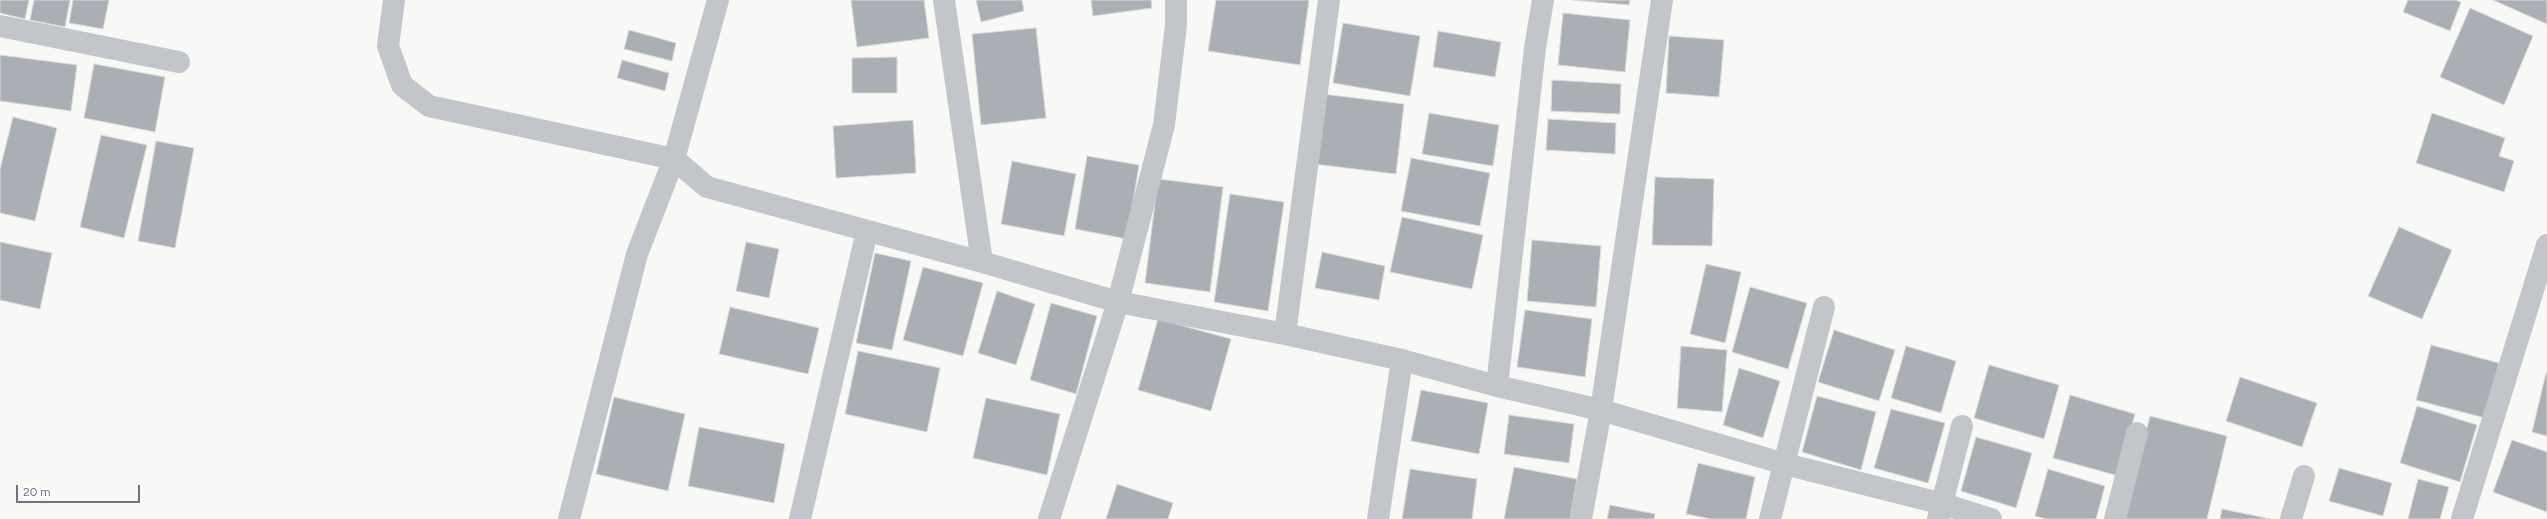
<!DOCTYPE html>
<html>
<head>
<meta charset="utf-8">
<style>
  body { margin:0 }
  #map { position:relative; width:2547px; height:519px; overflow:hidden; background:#f8f8f6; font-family:Figtree,sans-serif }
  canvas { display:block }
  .scale { position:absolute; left:16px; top:485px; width:124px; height:18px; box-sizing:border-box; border:2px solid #6a7484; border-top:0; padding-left:5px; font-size:12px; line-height:14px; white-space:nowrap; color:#6a7484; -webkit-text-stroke:3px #fff; paint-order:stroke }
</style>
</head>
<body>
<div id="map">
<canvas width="2547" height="519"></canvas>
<div class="scale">20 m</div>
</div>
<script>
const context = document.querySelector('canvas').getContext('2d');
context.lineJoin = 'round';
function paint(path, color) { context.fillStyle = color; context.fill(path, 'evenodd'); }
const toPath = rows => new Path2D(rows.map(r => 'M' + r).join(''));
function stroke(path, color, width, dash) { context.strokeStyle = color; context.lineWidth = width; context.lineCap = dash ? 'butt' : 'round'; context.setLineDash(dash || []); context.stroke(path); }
const building = toPath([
  [0,0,29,0,25,19,0,13,0,0],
  [34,0,70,0,65,27,30,20,34,0],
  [73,0,109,0,103,29,69,23,73,0],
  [851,0,924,0,929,38,857,47,851,0],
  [976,0,1022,0,1024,11,981,22,976,0],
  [1091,0,1151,0,1152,8,1093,16,1091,0],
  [1216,0,1309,0,1300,65,1208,51,1216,0],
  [1573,0,1630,0,1629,5,1573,0],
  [2408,0,2455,0,2461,2,2450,31,2403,12,2408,0],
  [2493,0,2547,0,2547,24,2493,0],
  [2470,8,2533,36,2504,105,2440,77,2470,8],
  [1563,13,1630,20,1625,72,1558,65,1563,13],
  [1343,23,1420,36,1410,96,1333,83,1343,23],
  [1036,28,1046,118,981,125,972,34,1036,28],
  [629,30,676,43,672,61,624,49,629,30],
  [1438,31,1501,42,1495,77,1433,67,1438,31],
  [1669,36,1724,40,1719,97,1666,93,1669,36],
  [0,55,77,65,71,111,0,101,0,55],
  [897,57,897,93,852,93,852,58,897,57],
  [622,60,669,73,665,91,617,78,622,60],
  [94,64,165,77,155,132,84,118,94,64],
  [1552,80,1621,84,1620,114,1551,111,1552,80],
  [1323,94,1404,104,1396,174,1314,164,1323,94],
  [1429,113,1499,125,1493,166,1422,154,1429,113],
  [2432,113,2505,138,2499,156,2514,161,2504,192,2416,163,2432,113],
  [13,117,57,128,35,221,0,213,0,169,13,117],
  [1548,119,1616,123,1615,154,1546,150,1548,119],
  [913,120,916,173,836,178,833,126,913,120],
  [101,135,147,145,124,238,80,227,101,135],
  [156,141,194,148,175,248,138,241,156,141],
  [1087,156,1139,165,1127,239,1075,229,1087,156],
  [1411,158,1490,173,1480,226,1401,211,1411,158],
  [1012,161,1076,174,1064,236,1001,224,1012,161],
  [1655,177,1714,179,1712,246,1652,245,1655,177],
  [1158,179,1223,187,1210,292,1145,283,1158,179],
  [1230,194,1284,202,1268,311,1214,302,1230,194],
  [1402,217,1483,235,1472,289,1390,272,1402,217],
  [2399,227,2452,250,2422,319,2368,296,2399,227],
  [1532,240,1601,246,1596,307,1527,301,1532,240],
  [0,242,52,253,40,309,0,300,0,242],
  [746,242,779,249,769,298,736,291,746,242],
  [1322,252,1385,266,1379,300,1315,288,1322,252],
  [875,253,911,261,892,350,856,343,875,253],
  [1706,264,1741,272,1725,343,1690,334,1706,264],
  [923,267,983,283,963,356,903,340,923,267],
  [1750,287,1807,303,1788,369,1732,352,1750,287],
  [997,291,1035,304,1016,365,978,353,997,291],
  [1051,303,1097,316,1076,394,1030,380,1051,303],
  [730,307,819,328,808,374,719,354,730,307],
  [1525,310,1592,319,1585,377,1517,367,1525,310],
  [1158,319,1231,339,1211,411,1138,390,1158,319],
  [1834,330,1895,350,1879,401,1818,382,1834,330],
  [2431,345,2499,363,2485,418,2416,400,2431,345],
  [1681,346,1727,350,1722,412,1677,408,1681,346],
  [1906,346,1956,361,1941,413,1891,398,1906,346],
  [858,351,940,368,927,432,845,414,858,351],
  [1989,365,2059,385,2044,439,1974,418,1989,365],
  [1739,368,1780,381,1763,438,1723,425,1739,368],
  [2546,373,2547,373,2547,436,2532,432,2546,373],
  [2240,377,2317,403,2302,447,2226,421,2240,377],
  [1421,390,1488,403,1479,454,1411,441,1421,390],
  [2070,395,2135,414,2119,476,2053,458,2070,395],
  [1817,396,1876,412,1861,470,1802,452,1817,396],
  [614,397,685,414,668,491,596,474,614,397],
  [986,398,1060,414,1047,475,973,458,986,398],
  [2417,406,2477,425,2460,482,2400,463,2417,406],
  [1891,409,1945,423,1928,483,1874,468,1891,409],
  [1509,415,1574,424,1569,463,1504,454,1509,415],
  [2150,416,2227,436,2207,519,2125,519,2150,416],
  [699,427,785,444,774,503,688,486,699,427],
  [1976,437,2032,453,2016,508,1961,491,1976,437],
  [2512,440,2547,452,2547,512,2493,492,2512,440],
  [1698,463,1755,477,1746,519,1711,519,1686,514,1698,463],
  [1514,467,1577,479,1570,519,1504,519,1514,467],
  [2339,468,2392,483,2383,516,2329,501,2339,468],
  [1410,469,1477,479,1472,519,1402,519,1410,469],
  [2048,469,2105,486,2096,519,2046,519,2035,516,2048,469],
  [2418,479,2449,487,2440,519,2408,519,2418,479],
  [1117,484,1173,503,1168,519,1106,519,1117,484],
  [1610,505,1655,514,1654,519,1607,519,1610,505],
  [2222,509,2271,519,2220,519,2222,509]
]);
paint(building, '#aaafb6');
stroke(building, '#dadad8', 1);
stroke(toPath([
  [394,0,388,46,402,85,429,106,674,159,707,187,982,262,1118,302,1049,519],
  [944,0,982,262],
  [1176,0,1176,25,1164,125,1118,302,1285,334],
  [1329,0,1285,334,1402,360,1497,386],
  [1543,0,1535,48,1497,386,1601,410,1785,464,1943,504,1991,519],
  [0,26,179,62],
  [569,519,637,254,674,159,718,0],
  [800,519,867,231],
  [1378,519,1402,360],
  [1581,519,1601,410,1662,0],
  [1770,519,1824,307],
  [1938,519,1962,426],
  [2115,519,2137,433],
  [2291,519,2304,476],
  [2462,519,2547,245]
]), '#c2c5c9', 22);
</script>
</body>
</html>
